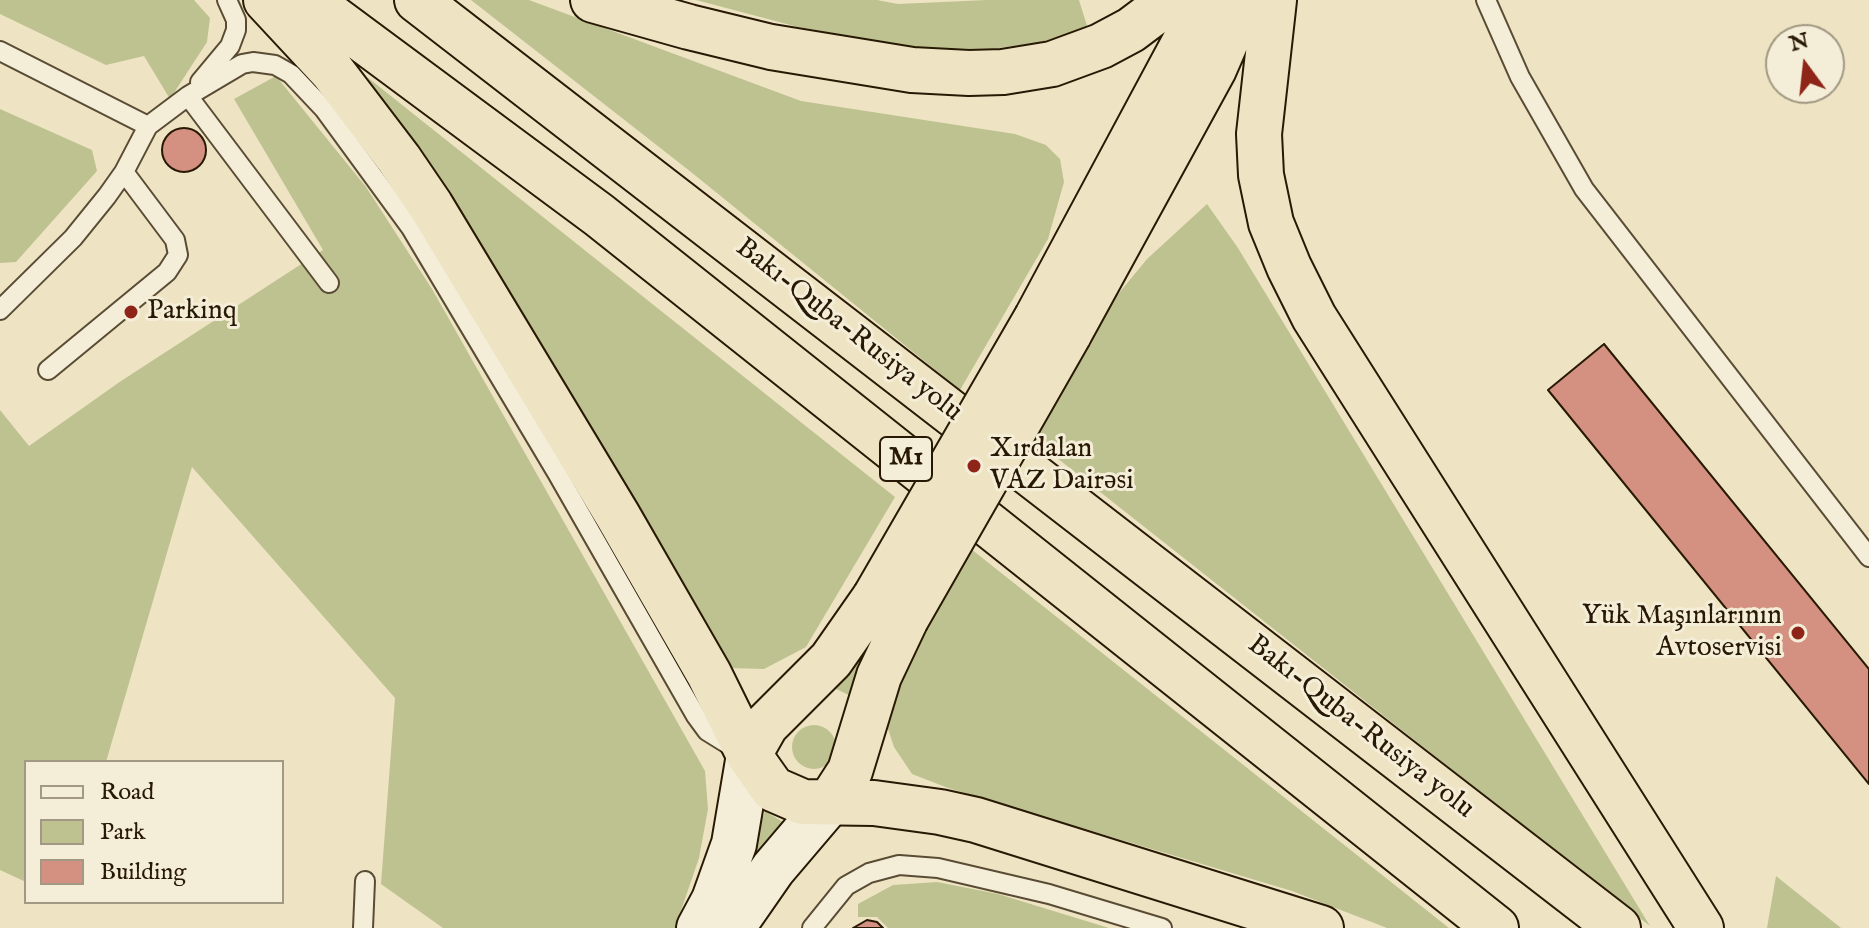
<!DOCTYPE html>
<html>
<head>
<meta charset="utf-8">
<style>
  body { margin:0 }
  #map { position:relative; width:1869px; height:928px; overflow:hidden; background:#eee4c3; font-family:"IM FELL English",serif }
  canvas { display:block }
  .legend { position:absolute; left:24px; top:760px; width:260px; height:144px; box-sizing:border-box; background:#f4edd8; border:2px solid #a29883; margin:0; padding:10px 14px; list-style:none; font-size:24px; color:#281904 }
  .legend li { display:flex; align-items:center; gap:16px; height:40px }
  .legend b { width:40px; border:2px solid #a29883 }
  .north { position:absolute; left:1765px; top:24px; width:80px; height:80px; box-sizing:border-box; background:#f4edd8; border:2px solid #a29883; border-radius:50%; rotate:345deg; font-size:22px; font-weight:700; line-height:32px; text-align:center; color:#281904 }
  .north::after { content:''; display:block; margin:auto; width:28px; height:36px; background:#8f2418; clip-path:polygon(50% 0,100% 100%,50% 72%,0 100%) }
</style>
</head>
<body>
<div id="map">
<canvas width="1869" height="928"></canvas>
<ul class="legend">
<li><b style="height:10px;background:#f4edd8"></b>Road</li>
<li><b style="height:22px;background:#bec290"></b>Park</li>
<li><b style="height:22px;background:#d49081"></b>Building</li>
</ul>
<div class="north">N</div>
</div>
<script>
const context = document.querySelector('canvas').getContext('2d');
context.lineJoin = 'round';
function paint(path, color) { context.fillStyle = color; context.fill(path, 'evenodd'); }
const toPath = rows => new Path2D(rows.map(r => 'M' + r).join(''));
function stroke(path, color, width, dash) { context.strokeStyle = color; context.lineWidth = width; context.lineCap = dash ? 'butt' : 'round'; context.setLineDash(dash || []); context.stroke(path); }
function drawText(font, color, halo, rows, align = 'center') {
  context.font = font + ' "IM FELL English",serif'; context.lineWidth = 6; context.setLineDash([]); context.textBaseline = 'middle'; context.strokeStyle = halo; context.fillStyle = color; for (const [text, x, y, turn = 0] of rows) {
    context.save(); context.translate(x, y); context.rotate((+turn || 0) * Math.PI / 180); context.textAlign = isNaN(turn) ? turn : align; if (halo) context.strokeText(text, 0, 0); context.fillText(text, 0, 0); context.restore();
  }
}
paint(toPath([
  [0,0,194,0,210,18,207,42,170,99,144,56,106,65,0,14],
  [471,0,529,0,801,101,1015,134,1046,145,1060,159,1064,182,1048,239,960,390,691,172],
  [696,0,877,0,898,4,987,0,1079,0,1088,29,1037,43,951,54,798,27],
  [276,76,366,187,432,289,705,771,708,809,699,858,675,928,443,928,381,884,395,698,192,467,106,762,26,762,26,882,0,870,0,410,29,446,121,381,323,250,234,99],
  [367,77,895,497,806,647,764,669,727,668],
  [0,109,92,150,97,171,16,262,0,263],
  [1207,204,1238,248,1650,926,1033,439,1105,310,1147,259],
  [966,545,1449,928,1387,928,1292,891,948,788,912,774,894,747,887,726,893,685],
  [886,619,853,697,832,687],
  '792 747a22 22 0 1 1 44 0a22 22 0 1 1-44 0Z',
  [765,811,791,827,740,884],
  [1776,876,1841,928,1767,928],
  [937,882,998,894,1109,928,888,928,877,917,858,917,858,904,893,885]
]), '#bec290');
const building = toPath([
  '162 150a22 22 0 1 1 44 0a22 22 0 1 1-44 0Z',
  [1604,344,1869,669,1869,784,1548,390,1604,344],
  [867,920,877,922,883,928,853,928,867,920]
]);
paint(building, '#d49081');
stroke(building, '#281904', 2);
const service = toPath([
  [1486,0,1520,77,1584,189,1869,557],
  [0,51,148,126],
  [200,82,230,46,236,30,236,20,227,0],
  [188,96,329,283],
  [0,310,73,238,107,196,124,172,148,126,188,96,242,64,253,62,275,65,291,74,324,109,411,228,557,473,696,716,707,731,736,749],
  [48,370,167,272,178,255,175,240,124,172],
  [363,928,365,881],
  [812,928,846,886,869,873,899,865,938,868,1049,894,1162,928]
]);
const secondary = toPath([
  [699,928,714,900,734,844,749,755],
  [732,928,773,869,830,802]
]);
const trunk = toPath([
  [266,0,332,71,399,159,431,206,618,516,709,674,749,755,773,789,803,802,874,803,940,812,976,820,1321,928],
  [309,0,599,215,1496,928],
  [417,0,1618,928],
  [593,0,689,27,771,47,912,70,969,73,1003,72,1052,64,1101,46,1131,30,1171,0],
  [1274,0,1259,134,1261,175,1271,223,1289,267,1314,317,1701,928],
  [1037,317,1207,0],
  [1069,334,1214,69,1244,0],
  [749,755,766,725,831,660,875,597],
  [830,802,850,771,879,676,906,619]
]);
stroke(service, '#5a4c34', 22);
stroke(secondary, '#281904', 48);
stroke(trunk, '#281904', 48);
stroke(service, '#f4edd8', 18);
stroke(secondary, '#f4edd8', 44);
stroke(trunk, '#eee4c3', 44);
const trunkBridge = toPath([
  [875,597,1037,317],
  [906,619,1069,334]
]);
stroke(trunkBridge, '#281904', 48, []);
stroke(trunkBridge, '#eee4c3', 44);
for (const [x, y, r, color] of [
  [131,312,8,"#8f2418"],
  [974,466,8,"#8f2418"],
  [1798,633,8,"#8f2418"]
]) { const dot = new Path2D(); dot.arc(x, y, r, 0, 2 * Math.PI); context.fillStyle = color; context.fill(dot); stroke(dot, '#f4edd8', 3); }
for (const [x, y, w] of [
  [906,459,52]
]) { const box = new Path2D(); box.roundRect(x - w / 2, y - 22, w, 44, 6); context.fillStyle = '#f4edd8'; context.fill(box); stroke(box, '#281904', 2); }
drawText('bold 26px', '#281904', null, [
  ["M1",906,459]
]);
drawText('28px', '#281904', '#f4edd8', [
  ["Parkinq",147,312],
  ["Xırdalan",990,450],
  ["VAZ Dairəsi",990,482],
  ["Yük Maşınlarının",1782,617,"right"],
  ["Avtoservisi",1782,649,"right"]
], 'left');
drawText('28px', '#281904', '#f4edd8', [
  ["Bakı-Quba-Rusiya yolu",848,331,38],
  ["Bakı-Quba-Rusiya yolu",1360,728,38]
]);
</script>
</body>
</html>
